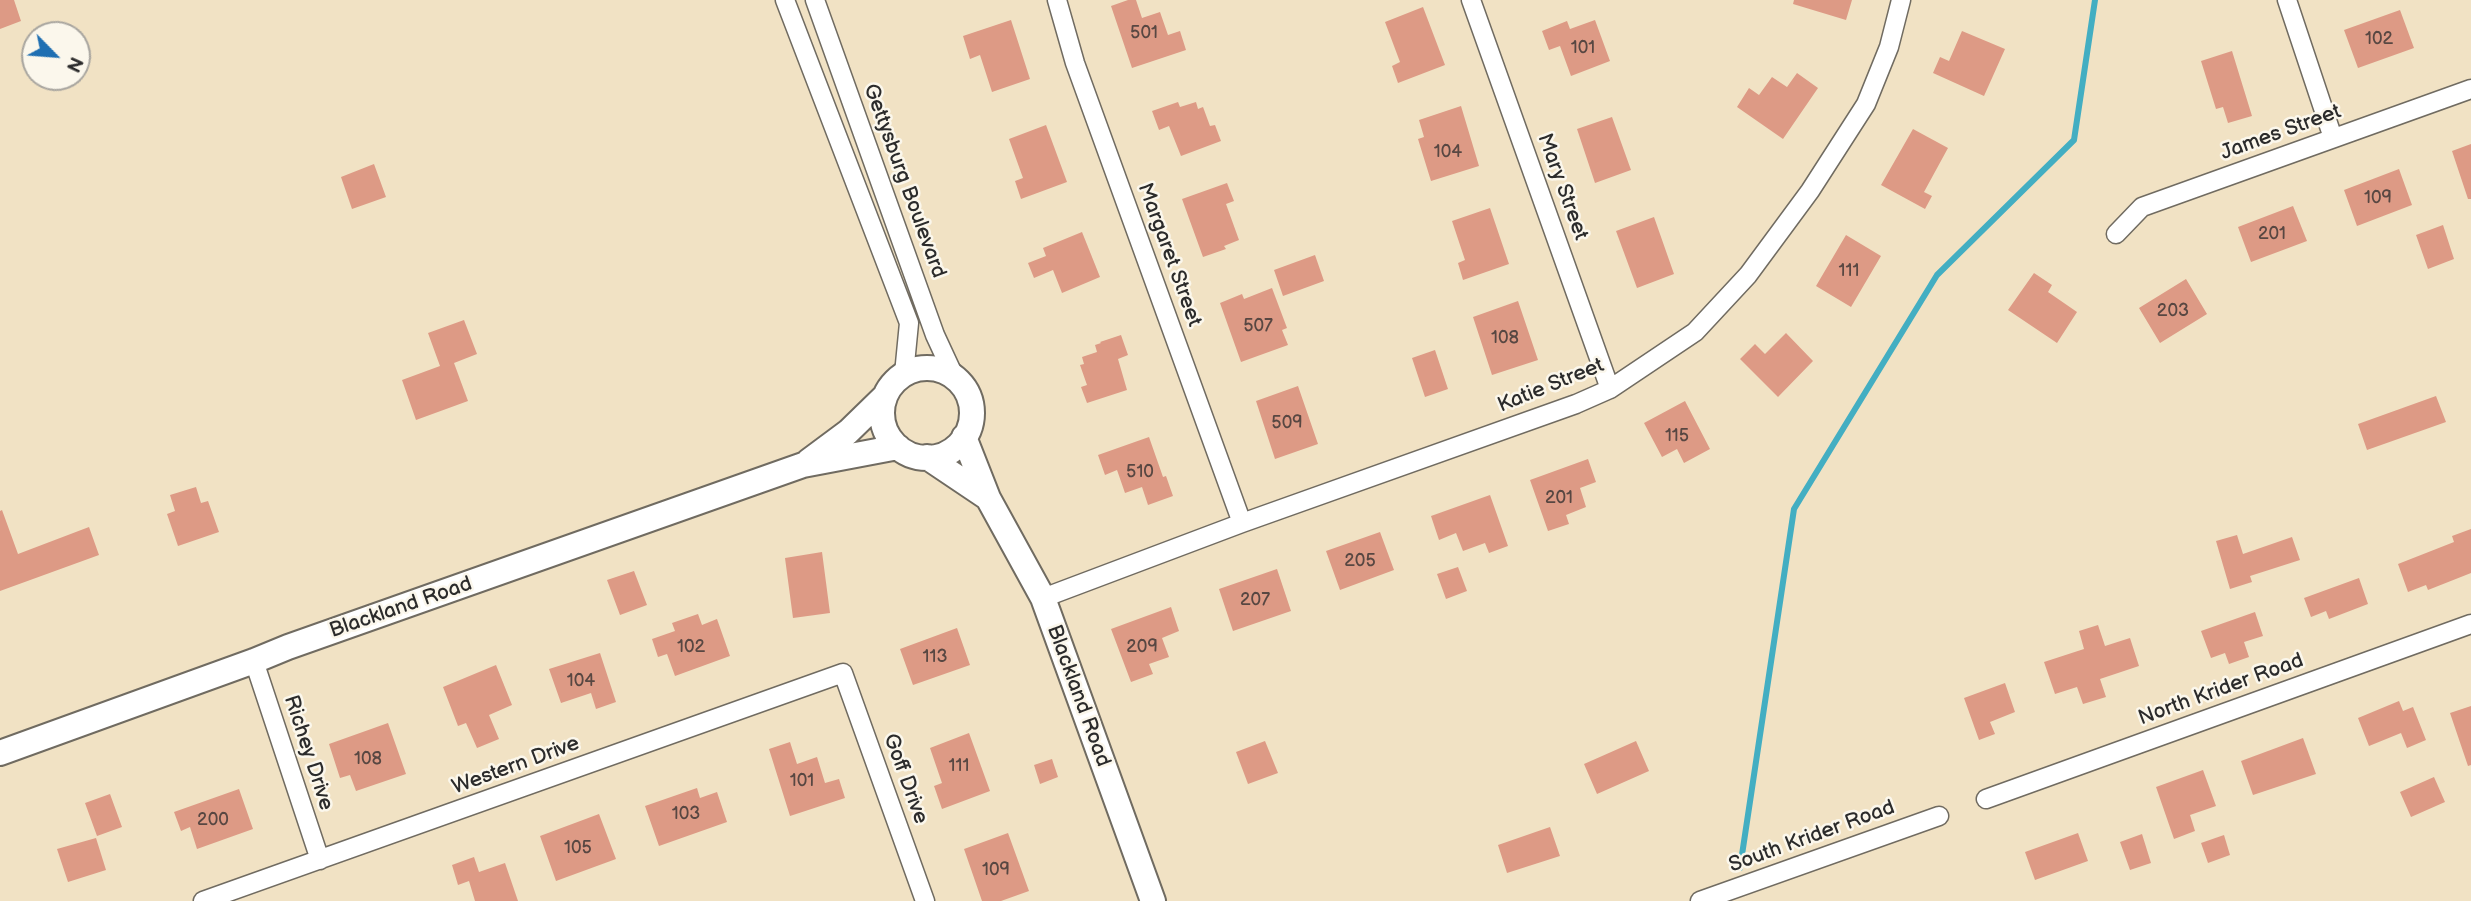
<!DOCTYPE html>
<html>
<head>
<meta charset="utf-8">
<style>
  body { margin:0 }
  #map { position:relative; width:2471px; height:901px; overflow:hidden; background:#f1e2c4; font-family:"Balsamiq Sans",sans-serif }
  canvas { display:block }
  .north { position:absolute; left:21px; top:21px; width:70px; height:70px; box-sizing:border-box; background:#fbf7ec; border:2px solid #a8a59f; border-radius:50%; rotate:115deg; font-size:19px; font-weight:700; line-height:28px; text-align:center; color:#2b2b2b }
  .north::after { content:''; display:block; margin:auto; width:24px; height:32px; background:#1f6fb2; clip-path:polygon(50% 0,100% 100%,50% 72%,0 100%) }
</style>
</head>
<body>
<div id="map">
<canvas width="2471" height="901"></canvas>
<div class="north">N</div>
</div>
<script>
const context = document.querySelector('canvas').getContext('2d');
context.lineJoin = 'round';
const toPath = rows => new Path2D(rows.map(r => 'M' + r).join(''));
function stroke(path, color, width, dash) { context.strokeStyle = color; context.lineWidth = width; context.lineCap = dash ? 'butt' : 'round'; context.setLineDash(dash || []); context.stroke(path); }
function paint(path, color) { context.fillStyle = color; context.fill(path, 'evenodd'); }
function drawText(font, color, halo, rows, align = 'center') {
  context.font = font + ' "Balsamiq Sans",sans-serif'; context.lineWidth = 5; context.setLineDash([]); context.textBaseline = 'middle'; context.strokeStyle = halo; context.fillStyle = color; for (const [text, x, y, turn = 0] of rows) {
    context.save(); context.translate(x, y); context.rotate((+turn || 0) * Math.PI / 180); context.textAlign = isNaN(turn) ? turn : align; if (halo) context.strokeText(text, 0, 0); context.fillText(text, 0, 0); context.restore();
  }
}
stroke(toPath([
  [1740,868,1794,509,1937,275,2074,140,2095,0]
]), '#43aec2', 6);
paint(toPath([
  [0,0,14,0,21,21,0,29],
  [1128,0,1136,0,1142,18,1160,12,1168,35,1180,31,1186,50,1132,68,1111,6],
  [1794,0,1852,0,1846,20,1793,4],
  [1423,7,1445,65,1398,83,1392,66,1400,62,1385,22],
  [2400,10,2414,48,2358,68,2344,30],
  [1011,20,1030,79,992,92,980,55,970,59,963,36],
  [1595,20,1610,61,1571,76,1560,46,1549,50,1542,31,1567,21,1570,29],
  [1962,31,2005,49,1984,96,1933,73,1940,57,1949,61],
  [2232,51,2252,116,2228,123,2223,107,2216,109,2201,61],
  [1797,73,1818,88,1783,139,1737,107,1749,88,1759,95,1772,77,1787,87],
  [1178,102,1180,107,1196,102,1198,109,1203,107,1210,126,1215,125,1221,141,1181,156,1169,126,1159,130,1152,111],
  [1461,106,1479,166,1431,181,1418,139,1424,137,1419,120],
  [1612,117,1631,170,1595,183,1577,129],
  [1046,125,1067,182,1021,199,1015,181,1023,178,1009,139],
  [1913,129,1948,148,1924,192,1932,196,1925,209,1881,185],
  [2471,144,2471,199,2468,199,2452,151],
  [374,164,386,197,352,209,341,177],
  [2399,169,2412,205,2357,226,2344,190],
  [1227,183,1234,201,1226,204,1239,240,1224,246,1226,249,1203,257,1182,199],
  [2293,206,2307,241,2251,262,2238,227],
  [1490,208,1509,264,1463,280,1458,263,1465,260,1452,221],
  [1654,217,1674,274,1637,288,1616,231],
  [2443,225,2454,259,2428,269,2416,235],
  [1082,232,1100,277,1062,293,1053,270,1034,278,1028,263,1046,256,1043,248],
  [1846,235,1881,256,1851,307,1816,286],
  [1315,255,1324,281,1283,296,1274,270],
  [2034,273,2052,285,2048,292,2077,312,2057,343,2008,310],
  [2186,279,2207,314,2160,343,2139,308],
  [1272,288,1287,328,1282,330,1288,345,1241,362,1220,303,1242,294,1244,299],
  [1518,301,1538,360,1492,375,1473,317],
  [464,320,477,354,454,363,468,401,416,420,402,380,440,366,428,333],
  [1786,333,1813,361,1778,397,1740,359,1755,344,1765,354],
  [1121,335,1128,355,1118,359,1127,390,1087,403,1081,387,1087,385,1080,365,1084,364,1082,357,1097,352,1095,345,1101,343,1100,342],
  [1435,350,1448,389,1425,397,1412,358],
  [1298,386,1318,444,1275,459,1256,401],
  [2436,396,2446,422,2367,450,2358,424],
  [1685,401,1710,449,1684,463,1677,449,1662,457,1644,423],
  [1149,437,1163,477,1166,476,1173,496,1148,505,1142,487,1125,493,1117,470,1105,475,1098,455],
  [1588,459,1596,482,1580,488,1586,507,1566,515,1569,524,1548,531,1530,480],
  [196,487,201,503,208,501,219,532,178,546,167,514,175,511,170,495],
  [1490,495,1508,546,1489,553,1485,543,1463,551,1456,533,1439,540,1431,516],
  [2,510,18,554,89,527,99,555,0,591,0,511],
  [2471,529,2471,573,2428,590,2426,585,2408,592,2398,564,2454,542,2452,536],
  [1380,532,1394,570,1340,590,1326,551],
  [2237,535,2243,554,2292,537,2300,560,2250,576,2252,582,2230,589,2216,541],
  [822,552,830,613,793,618,785,558],
  [1458,567,1467,591,1446,599,1437,574],
  [1277,569,1291,611,1233,631,1219,589],
  [634,571,647,605,620,615,607,580],
  [2359,578,2368,604,2329,619,2326,611,2311,617,2304,598],
  [1171,607,1179,631,1162,638,1169,657,1149,664,1153,674,1131,682,1111,629],
  [2255,612,2263,636,2244,642,2249,657,2229,664,2225,653,2211,658,2201,631],
  [698,614,702,625,717,619,730,656,675,676,667,654,658,657,652,639,675,631,672,623],
  [2098,625,2105,646,2130,638,2139,666,2100,679,2106,697,2083,704,2077,687,2055,694,2044,662,2084,649,2079,631],
  [957,628,970,665,913,685,900,649],
  [600,653,616,702,596,709,591,693,561,703,549,669],
  [496,665,512,705,489,715,499,739,477,748,466,723,458,726,443,687],
  [2005,683,2015,712,1990,722,1995,734,1979,740,1964,698],
  [2399,701,2403,711,2413,707,2426,740,2407,748,2401,733,2369,746,2358,718],
  [2471,706,2471,765,2468,766,2450,713],
  [388,723,406,774,356,791,350,775,340,778,329,744],
  [969,733,990,791,942,809,934,786,942,783,930,748],
  [2303,738,2316,774,2253,795,2241,761],
  [1265,741,1278,773,1248,784,1236,752],
  [1636,741,1649,771,1597,794,1584,764],
  [790,742,797,764,817,757,825,783,839,779,845,798,790,816,769,749],
  [1052,759,1058,777,1040,784,1034,765],
  [2203,770,2216,806,2190,815,2195,831,2174,839,2156,787],
  [2434,777,2445,802,2411,817,2400,792],
  [697,788,700,798,717,792,727,822,659,846,645,806],
  [239,789,253,829,197,849,190,827,181,831,174,812],
  [110,794,122,827,97,836,85,803],
  [599,814,616,859,556,881,540,836],
  [1550,827,1560,856,1507,873,1498,845],
  [1008,833,1029,891,1001,901,982,901,964,849],
  [2078,833,2088,861,2035,880,2025,852],
  [2142,834,2151,863,2130,870,2120,842],
  [2224,835,2230,855,2208,863,2201,843],
  [96,838,106,870,68,882,57,849],
  [474,857,479,872,505,863,518,901,475,901,469,881,458,885,452,865]
]), '#dd9a85');
const street = toPath([
  [785,0,909,323,904,374],
  [815,0,935,335,954,376],
  [1057,0,1075,63,1242,523],
  [1471,0,1610,389],
  [2287,0,2333,138],
  [2116,234,2142,207,2471,89],
  [1043,598,1242,523,1576,404,1610,389,1695,332,1748,275,1810,191,1866,104,1889,47,1901,0],
  [254,661,320,860],
  [1986,799,2471,624],
  [203,901,843,673,925,901],
  [1700,901,1939,816]
]);
const secondary = toPath([
  '882 413a45 45 0 1 1 90 0a45 45 0 1 1-90 0Z',
  [964,437,988,498,1043,598,1153,901],
  [927,457,988,498],
  [809,461,848,432,885,396],
  [0,753,254,661,288,647,803,465,898,447]
]);
stroke(street, '#706b61', 21);
stroke(secondary, '#706b61', 28);
stroke(street, '#fff', 18);
stroke(secondary, '#fff', 24);
drawText('18px', '#584742', null, [
  ["501",1144,33],
  ["102",2379,39],
  ["101",1583,48],
  ["104",1448,152],
  ["109",2378,198],
  ["201",2272,234],
  ["111",1849,271],
  ["203",2173,311],
  ["507",1258,326],
  ["108",1505,338],
  ["509",1287,423],
  ["115",1677,436],
  ["510",1140,472],
  ["201",1559,498],
  ["205",1360,561],
  ["207",1255,600],
  ["102",691,647],
  ["209",1142,647],
  ["113",935,657],
  ["104",581,681],
  ["108",368,759],
  ["111",959,766],
  ["101",802,781],
  ["103",686,814],
  ["200",213,820],
  ["105",578,848],
  ["109",996,870]
]);
drawText('21px', '#2b2b2b', '#fbf7ec', [
  ["James Street",2281,133,-20],
  ["Gettysburg Boulevard",904,181,70],
  ["Mary Street",1562,187,70],
  ["Margaret Street",1169,255,70],
  ["Katie Street",1551,386,-22],
  ["Blackland Road",401,608,-19],
  ["North Krider Road",2221,690,-20],
  ["Blackland Road",1078,696,70],
  ["Richey Drive",308,753,72],
  ["Western Drive",516,766,-20],
  ["Goff Drive",905,779,70],
  ["South Krider Road",1812,837,-20]
]);
</script>
</body>
</html>
